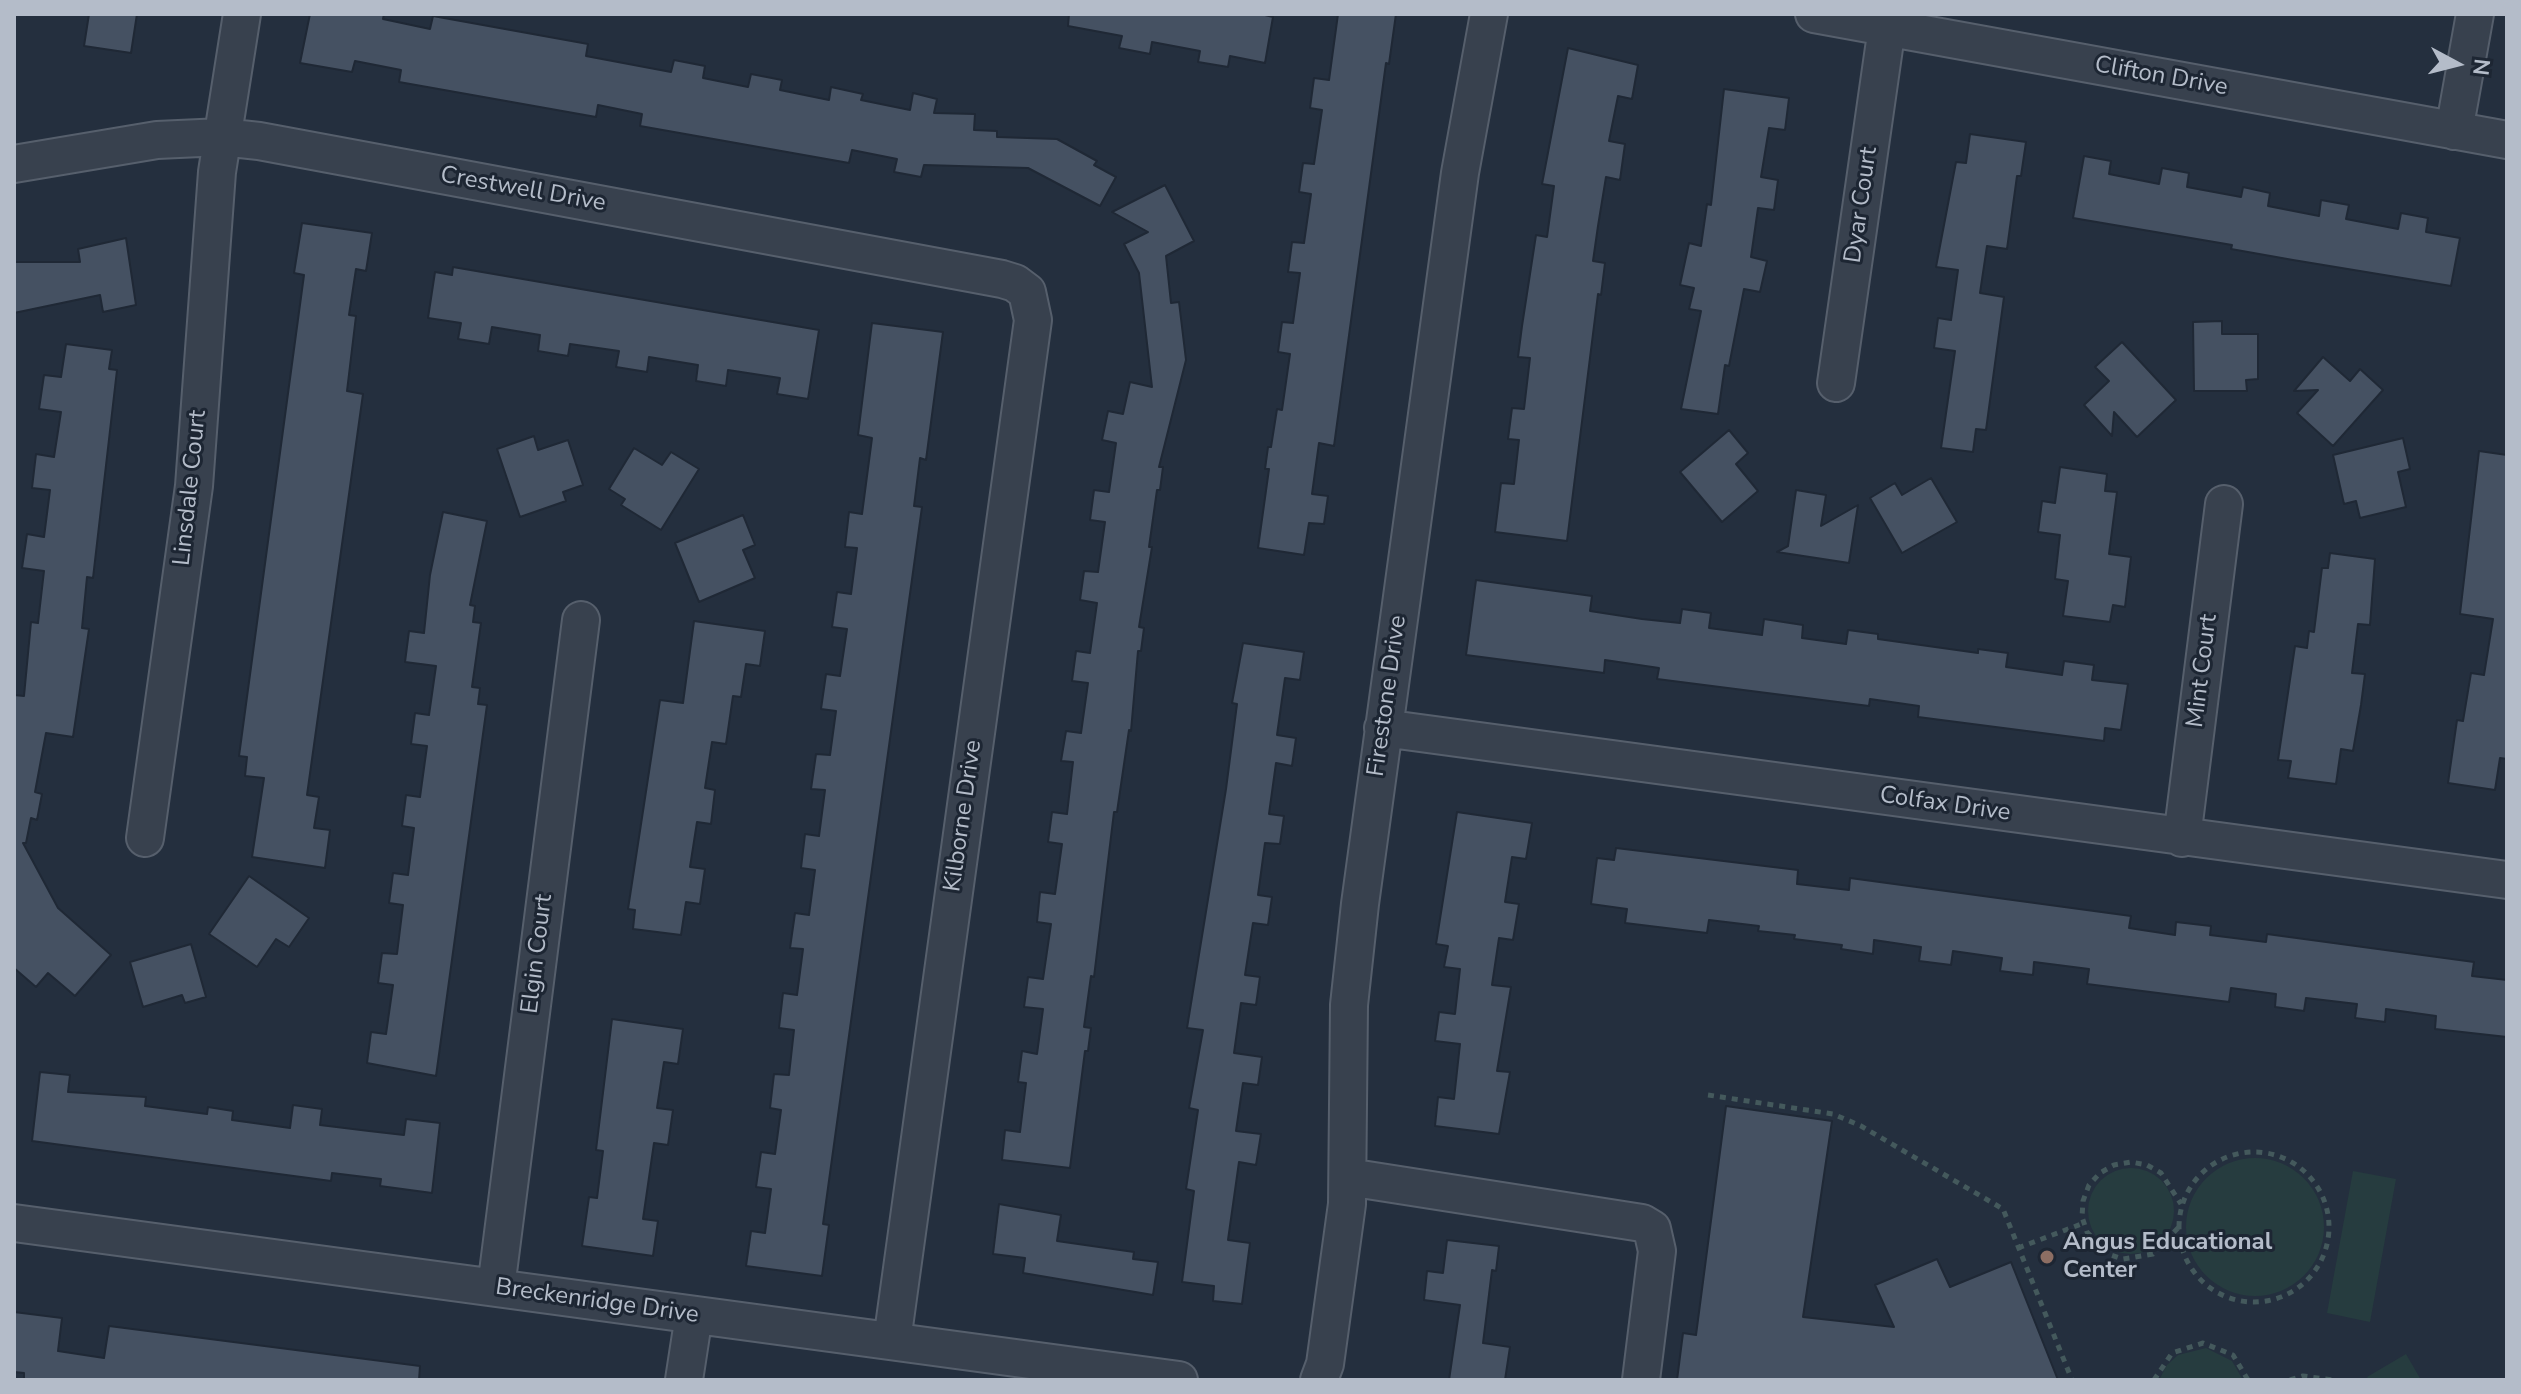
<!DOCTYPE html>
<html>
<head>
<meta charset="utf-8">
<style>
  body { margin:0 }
  #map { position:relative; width:2521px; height:1394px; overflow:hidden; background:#242f3e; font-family:"Nunito Sans",sans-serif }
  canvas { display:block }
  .frame { position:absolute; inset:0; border:16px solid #b4bcc9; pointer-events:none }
  .north { position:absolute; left:2417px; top:24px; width:80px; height:80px; -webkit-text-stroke:6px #1d2633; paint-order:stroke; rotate:97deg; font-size:22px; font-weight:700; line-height:32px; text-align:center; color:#b4bcc9 }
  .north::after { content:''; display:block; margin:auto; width:28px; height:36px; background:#b4bcc9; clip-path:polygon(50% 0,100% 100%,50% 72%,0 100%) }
</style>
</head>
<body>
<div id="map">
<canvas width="2521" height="1394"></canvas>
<div class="frame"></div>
<div class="north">N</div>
</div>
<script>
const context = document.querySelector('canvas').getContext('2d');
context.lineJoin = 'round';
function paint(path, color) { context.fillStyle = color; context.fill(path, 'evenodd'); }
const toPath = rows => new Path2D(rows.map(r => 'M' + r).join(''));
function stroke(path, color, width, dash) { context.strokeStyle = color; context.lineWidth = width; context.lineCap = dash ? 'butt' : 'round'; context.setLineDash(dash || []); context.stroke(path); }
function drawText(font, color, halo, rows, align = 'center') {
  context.font = font + ' "Nunito Sans",sans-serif'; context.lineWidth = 6; context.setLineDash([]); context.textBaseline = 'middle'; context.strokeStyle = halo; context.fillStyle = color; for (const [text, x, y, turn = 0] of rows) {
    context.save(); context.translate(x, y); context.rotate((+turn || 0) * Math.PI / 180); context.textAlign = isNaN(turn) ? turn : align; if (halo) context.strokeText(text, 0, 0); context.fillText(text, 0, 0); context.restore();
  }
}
paint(toPath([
  '2186 1227a69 69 0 1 1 138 0a69 69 0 1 1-138 0Z',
  '2088 1211a43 43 0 1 1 86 0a43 43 0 1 1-86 0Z',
  [2353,1171,2396,1179,2370,1322,2327,1313],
  [2206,1348,2232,1361,2243,1380,2159,1380,2167,1365,2178,1355],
  [2406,1354,2421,1380,2369,1380,2367,1377]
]), '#263c3f');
const building = toPath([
  [89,14,137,14,131,53,84,46,89,14],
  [310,14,384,14,383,19,430,29,433,16,588,44,586,56,671,72,674,60,705,66,703,78,748,87,751,74,782,80,780,90,829,100,831,87,863,94,861,100,910,110,913,93,937,99,934,113,975,114,974,130,997,131,997,137,1057,139,1097,161,1094,165,1116,177,1100,206,1028,168,924,165,921,177,894,172,897,159,852,150,849,163,640,126,642,114,598,105,596,117,399,82,401,70,355,61,352,72,300,63,310,14],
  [1069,14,1261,14,1273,17,1265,63,1230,56,1228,67,1198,62,1200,51,1152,42,1150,54,1119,48,1122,36,1068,26,1069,14],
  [1338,14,1396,14,1389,64,1386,63,1334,446,1319,443,1312,494,1328,496,1324,524,1309,523,1304,555,1258,548,1269,469,1265,469,1268,447,1271,447,1277,409,1282,410,1290,354,1278,352,1282,322,1293,323,1300,273,1288,272,1292,242,1304,243,1311,194,1299,192,1303,163,1314,164,1322,110,1310,108,1314,78,1329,80,1338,14],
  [1568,48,1638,65,1632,99,1618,96,1609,141,1625,144,1620,180,1606,177,1598,226,1593,261,1605,263,1601,295,1598,294,1567,541,1495,532,1501,483,1514,484,1519,440,1508,439,1512,408,1524,409,1530,358,1518,357,1522,326,1536,235,1547,237,1554,186,1542,184,1568,48],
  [1724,89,1789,98,1785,130,1769,128,1761,177,1778,180,1774,210,1758,208,1751,257,1767,261,1760,292,1744,289,1729,366,1725,365,1718,414,1681,409,1701,311,1689,309,1694,288,1680,285,1689,243,1701,246,1707,204,1711,205,1724,89],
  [1970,134,2026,142,2021,176,2017,176,2007,249,1987,246,1980,293,2004,297,1986,430,1976,429,1973,452,1941,448,1955,351,1934,348,1938,318,1951,320,1958,270,1936,267,1956,162,1966,163,1970,134],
  [2084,156,2111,161,2109,174,2159,184,2162,168,2189,173,2187,187,2241,197,2243,187,2270,193,2268,206,2319,216,2321,200,2349,205,2346,219,2398,229,2401,213,2428,218,2426,232,2460,238,2451,286,2293,260,2231,249,2232,245,2073,218,2084,156],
  [1165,185,1194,241,1166,256,1171,303,1179,302,1186,360,1159,467,1163,467,1160,490,1157,490,1149,547,1152,547,1139,627,1144,628,1141,651,1138,651,1131,731,1129,730,1117,812,1114,812,1094,977,1091,976,1084,1027,1091,1028,1088,1051,1085,1051,1070,1168,1002,1160,1005,1130,1020,1132,1026,1083,1018,1082,1022,1051,1037,1054,1043,1009,1024,1007,1028,977,1043,979,1051,924,1037,922,1040,892,1055,894,1062,844,1048,842,1052,812,1067,814,1073,762,1061,761,1066,731,1081,733,1088,683,1072,681,1076,651,1090,653,1097,603,1080,600,1084,571,1098,572,1105,522,1090,520,1094,490,1109,492,1116,443,1102,440,1108,411,1123,414,1130,382,1152,387,1139,273,1124,244,1148,232,1112,212,1165,185],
  [302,223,372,233,366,271,356,269,349,315,356,316,347,391,363,394,307,795,319,797,314,828,330,830,325,868,252,857,264,778,245,776,247,757,239,756,304,275,294,273,302,223],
  [126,238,136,305,103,312,100,295,14,313,14,262,80,262,78,249,126,238],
  [453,267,819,330,808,399,777,394,780,378,728,370,726,386,696,381,698,365,649,357,647,372,616,367,619,351,570,344,568,356,538,351,540,335,492,327,489,344,458,339,461,323,428,318,435,272,452,275,453,267],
  [2222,321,2222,334,2258,334,2258,379,2246,380,2247,391,2194,391,2193,322,2222,321],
  [872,323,943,332,926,460,920,458,914,506,922,507,823,1224,829,1225,822,1276,746,1266,751,1231,765,1233,771,1189,756,1187,761,1152,775,1154,781,1110,770,1108,774,1074,789,1075,794,1030,779,1028,783,993,797,995,803,949,790,948,795,913,809,915,815,870,801,868,805,834,819,836,825,790,811,789,816,754,830,755,836,711,821,709,826,674,840,676,847,629,832,627,837,592,851,594,857,548,845,547,849,512,862,514,872,438,858,435,872,323],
  [2122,342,2176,400,2137,437,2114,412,2112,436,2084,405,2109,381,2095,367,2122,342],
  [66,344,112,350,109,369,117,370,93,578,87,577,82,628,89,629,73,737,46,733,35,792,42,794,37,820,31,818,26,843,23,843,58,908,111,955,75,996,48,973,36,987,14,968,14,695,24,696,31,622,38,623,44,571,22,568,27,534,44,537,50,490,32,488,36,454,54,457,61,412,39,409,44,375,61,377,66,344],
  [2323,357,2350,381,2360,369,2383,390,2333,446,2297,413,2318,390,2294,391,2323,357],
  [1729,430,1748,453,1736,464,1758,491,1722,522,1680,472,1729,430],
  [534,436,538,450,568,440,583,485,563,492,566,501,520,517,497,449,534,436],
  [2403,438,2410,469,2398,472,2406,507,2360,518,2356,501,2344,504,2333,455,2403,438],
  [634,448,662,465,671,452,699,469,661,530,621,505,625,499,609,489,634,448],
  [2479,451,2507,455,2507,759,2500,758,2495,790,2448,783,2457,720,2463,721,2471,673,2484,675,2493,619,2460,614,2479,451],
  [2060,467,2107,474,2105,491,2117,492,2109,554,2131,557,2125,607,2113,605,2110,622,2063,616,2068,581,2055,579,2060,535,2038,532,2042,501,2055,503,2060,467],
  [1931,478,1957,522,1902,553,1870,498,1895,483,1902,495,1931,478],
  [1796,490,1826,495,1821,526,1858,505,1849,563,1777,552,1788,546,1796,490],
  [443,512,487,521,470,605,475,606,473,622,481,623,472,687,480,688,478,704,487,705,436,1076,367,1063,371,1032,386,1034,393,985,378,983,382,953,397,954,403,905,389,903,393,873,408,875,414,828,402,826,406,795,420,797,427,746,411,744,415,713,429,715,436,666,405,662,409,631,424,633,430,575,443,512],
  [743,515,755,545,743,550,755,578,699,602,675,543,743,515],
  [2330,553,2375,559,2370,625,2358,624,2352,673,2365,674,2361,705,2353,751,2341,749,2336,784,2288,778,2291,761,2278,760,2295,646,2307,648,2309,631,2314,632,2322,568,2328,568,2330,553],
  [1476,580,1592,596,1590,611,1642,619,1680,623,1682,609,1711,613,1709,628,1762,635,1764,619,1803,625,1802,638,1846,644,1848,630,1878,634,1878,639,1978,653,1978,649,2008,653,2006,667,2062,675,2064,661,2094,665,2092,680,2128,684,2121,730,2105,728,2104,741,1918,717,1919,706,1870,699,1869,706,1657,679,1659,668,1605,660,1604,673,1466,655,1476,580],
  [694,621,765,631,760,666,746,664,741,697,733,696,726,744,712,742,705,788,715,790,711,824,697,822,690,867,705,869,700,904,686,902,681,935,633,929,635,910,628,909,660,700,683,703,694,621],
  [1243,643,1304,652,1300,680,1285,678,1277,735,1296,738,1292,766,1276,763,1269,814,1284,816,1280,844,1265,843,1258,895,1272,897,1268,925,1253,923,1245,975,1260,977,1256,1005,1241,1003,1234,1053,1262,1057,1258,1085,1243,1083,1236,1131,1261,1134,1256,1165,1239,1162,1228,1240,1250,1243,1242,1304,1213,1301,1214,1286,1182,1282,1194,1191,1186,1189,1198,1110,1189,1108,1203,1030,1187,1028,1226,789,1237,704,1232,703,1243,643],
  [1457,812,1532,823,1526,859,1512,857,1505,902,1519,904,1513,940,1499,938,1492,985,1511,987,1497,1071,1510,1072,1499,1134,1435,1126,1438,1097,1454,1099,1460,1044,1435,1041,1439,1012,1455,1014,1460,969,1444,967,1448,946,1436,944,1457,812],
  [1616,848,1798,870,1797,884,1849,890,1850,878,2131,916,2129,928,2175,935,2176,922,2211,926,2210,935,2266,942,2267,934,2474,962,2472,976,2507,980,2507,1037,2435,1029,2436,1016,2386,1009,2385,1022,2355,1018,2357,1004,2306,998,2304,1011,2275,1007,2276,994,2231,988,2229,1002,2087,984,2089,969,2034,962,2033,975,2000,971,2002,958,1953,951,1951,965,1919,961,1921,947,1874,940,1873,954,1841,949,1842,945,1794,939,1795,935,1758,931,1759,926,1709,920,1707,933,1625,923,1627,909,1591,904,1597,858,1614,860,1616,848],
  [249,876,309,918,289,947,276,939,257,967,209,934,249,876],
  [191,944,206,997,185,1003,182,995,143,1007,130,962,191,944],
  [612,1019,683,1029,678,1064,664,1062,657,1108,673,1110,668,1145,654,1143,643,1219,658,1221,653,1256,582,1246,589,1197,597,1198,603,1151,596,1150,612,1019],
  [40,1072,70,1075,68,1092,146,1097,145,1106,207,1114,208,1107,233,1111,232,1120,290,1128,293,1105,322,1109,320,1125,369,1131,404,1135,406,1119,440,1123,432,1193,380,1186,381,1179,332,1173,331,1181,32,1141,40,1072],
  [1726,1106,1832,1121,1803,1317,1894,1327,1875,1285,1937,1259,1950,1287,2011,1262,2058,1380,1677,1380,1683,1333,1696,1335,1726,1106],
  [999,1204,1061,1215,1057,1241,1134,1252,1133,1259,1158,1262,1153,1295,1023,1273,1025,1258,993,1254,999,1204],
  [1447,1240,1499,1246,1496,1271,1492,1270,1483,1343,1510,1347,1505,1380,1449,1380,1460,1305,1424,1300,1427,1271,1443,1273,1447,1240],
  [14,1312,62,1318,58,1351,104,1358,109,1326,420,1366,419,1380,24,1380,24,1373,14,1372,14,1312]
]);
paint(building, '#455162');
stroke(building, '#1f2835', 2);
const minor = toPath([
  [1814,14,2507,140],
  [2454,131,2475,14],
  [14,164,157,140,222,137,259,141,1002,279,1015,283,1027,292,1033,320,892,1341],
  [1836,383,1887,27],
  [1383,728,2507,880],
  [145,838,194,486,217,172,242,14],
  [2182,838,2224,504],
  [1348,1177,1642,1223,1652,1229,1657,1251,1641,1380],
  [14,1223,1179,1380],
  [496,1288,581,620],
  [684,1380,694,1315],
  [1319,1380,1325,1364,1347,1204,1349,1005,1360,904,1460,173,1489,14]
]);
stroke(minor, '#565f6c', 40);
stroke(toPath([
  [1708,1095,1833,1114,1861,1126,2003,1209,2072,1380],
  '2179 1227a75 75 0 1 1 150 0a75 75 0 1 1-150 0Z',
  [2178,1228,2153,1254,2123,1259,2108,1254,2087,1232,2082,1217,2083,1201,2089,1185,2100,1173,2114,1165,2131,1162,2147,1165,2161,1173,2181,1204],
  [2018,1248,2084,1223],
  [2154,1380,2172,1353,2203,1343,2233,1355,2248,1380],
  [2290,1380,2303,1376,2333,1380]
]), '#44595c', 5, [6, 6]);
stroke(minor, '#38414e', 36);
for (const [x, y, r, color] of [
  [2047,1257,8,"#8d6e63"]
]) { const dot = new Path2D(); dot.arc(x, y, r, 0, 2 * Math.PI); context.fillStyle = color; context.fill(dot); stroke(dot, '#1d2633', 3); }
drawText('24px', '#b4bcc9', '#1d2633', [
  ["Clifton Drive",2161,77,10],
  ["Crestwell Drive",523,190,10],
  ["Dyar Court",1862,205,-82],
  ["Linsdale Court",191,488,-84],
  ["Mint Court",2203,671,-83],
  ["Firestone Drive",1388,696,-82],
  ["Colfax Drive",1945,805,8],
  ["Kilborne Drive",964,816,-82],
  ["Elgin Court",538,954,-83],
  ["Breckenridge Drive",597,1302,8]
]);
drawText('bold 24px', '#b4bcc9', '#1d2633', [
  ["Angus Educational",2063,1243],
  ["Center",2063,1271]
], 'left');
</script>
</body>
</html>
